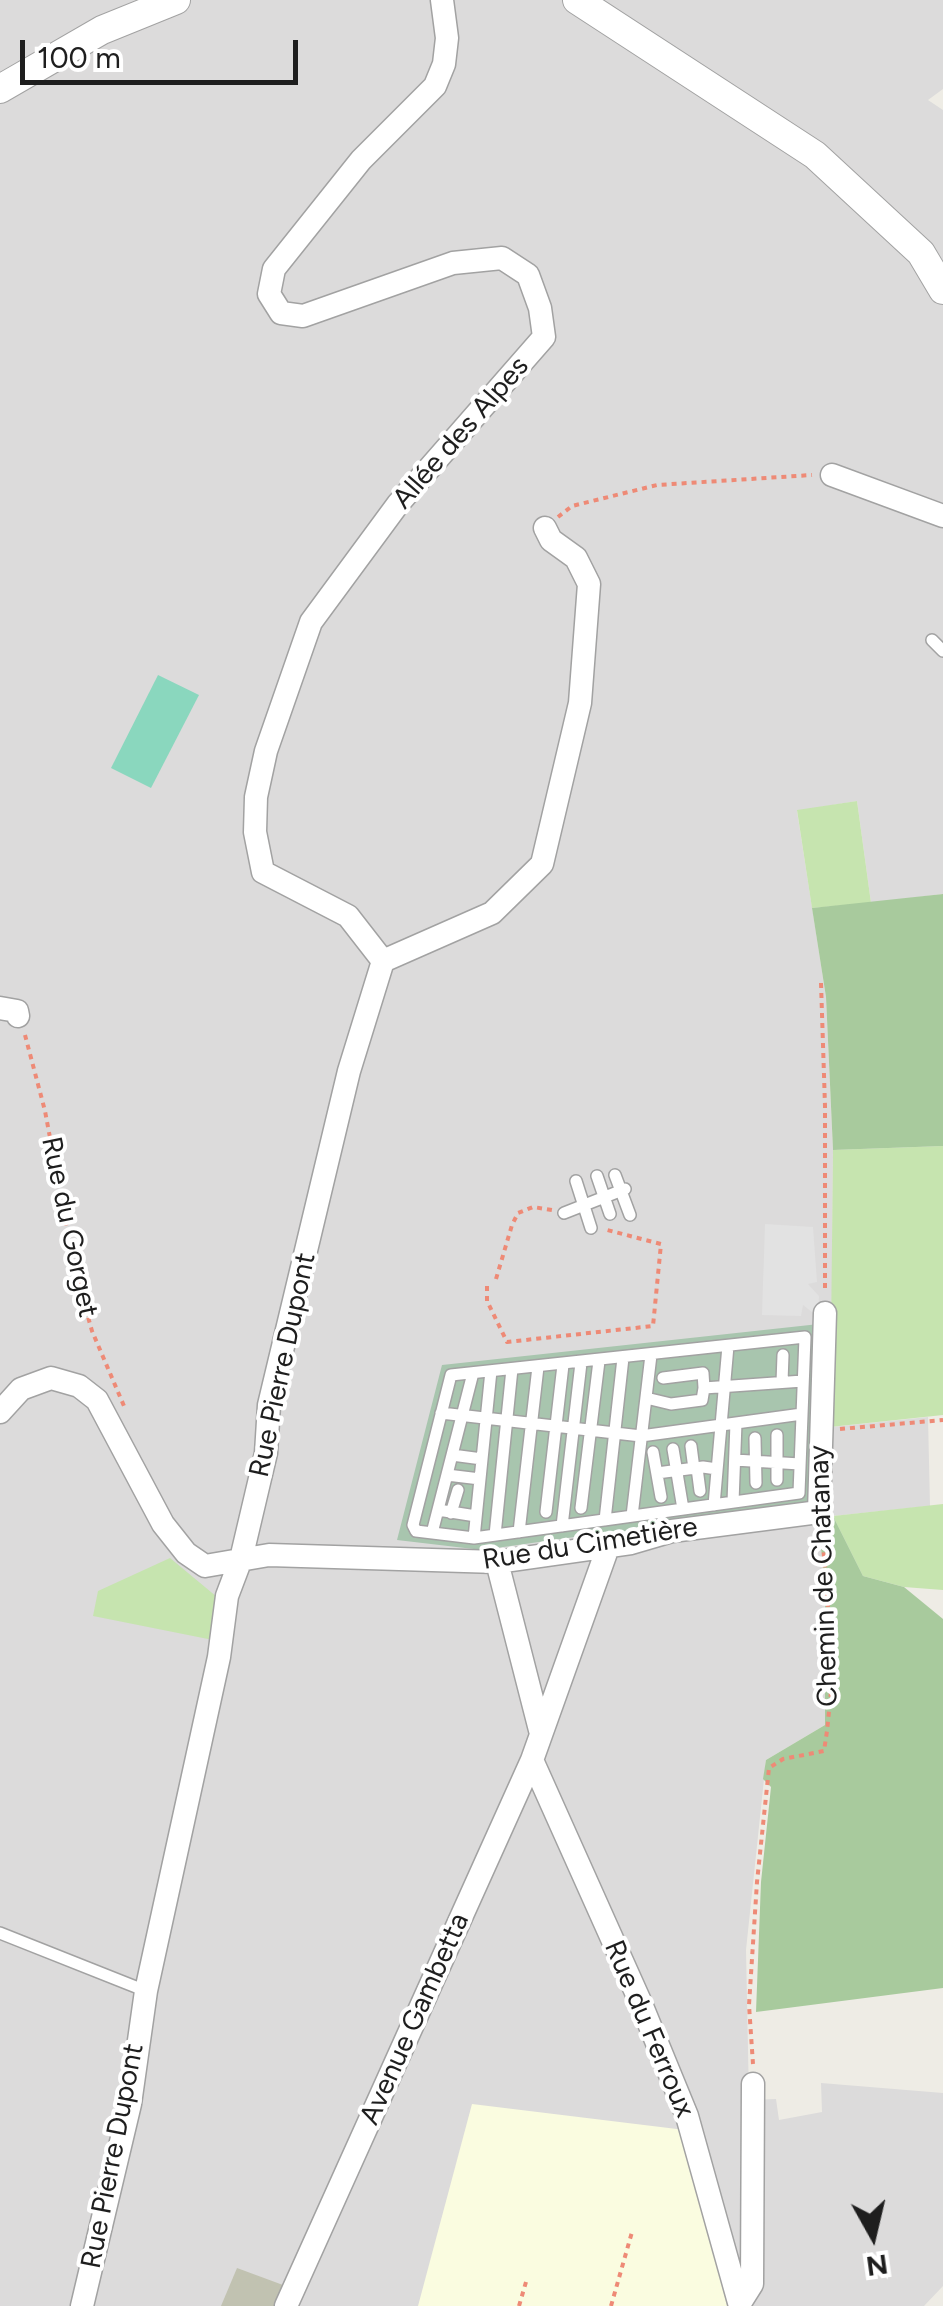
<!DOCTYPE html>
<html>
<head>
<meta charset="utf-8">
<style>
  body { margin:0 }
  #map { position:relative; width:943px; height:2306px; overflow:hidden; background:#eeece5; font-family:Figtree,sans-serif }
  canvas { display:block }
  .north { position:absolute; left:823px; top:2186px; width:100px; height:100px; -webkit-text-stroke:8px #fff; paint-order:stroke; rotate:172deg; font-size:28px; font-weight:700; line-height:40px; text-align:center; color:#1e1e1e }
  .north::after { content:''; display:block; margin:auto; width:35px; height:45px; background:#1e1e1e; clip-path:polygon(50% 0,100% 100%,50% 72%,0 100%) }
  .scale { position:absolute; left:20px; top:40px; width:278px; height:45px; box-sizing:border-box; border:5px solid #1e1e1e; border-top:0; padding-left:12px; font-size:30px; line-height:35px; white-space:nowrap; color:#1e1e1e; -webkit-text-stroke:8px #fff; paint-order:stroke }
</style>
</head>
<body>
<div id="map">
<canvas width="943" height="2306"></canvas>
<div class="north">N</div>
<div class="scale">100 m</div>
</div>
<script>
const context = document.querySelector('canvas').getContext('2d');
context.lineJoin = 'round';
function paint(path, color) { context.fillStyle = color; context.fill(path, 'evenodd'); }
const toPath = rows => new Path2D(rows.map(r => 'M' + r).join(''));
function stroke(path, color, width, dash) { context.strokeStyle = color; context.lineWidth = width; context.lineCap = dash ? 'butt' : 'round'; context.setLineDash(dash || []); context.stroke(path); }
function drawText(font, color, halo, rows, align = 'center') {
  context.font = font + ' Figtree,sans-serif'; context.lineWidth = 8; context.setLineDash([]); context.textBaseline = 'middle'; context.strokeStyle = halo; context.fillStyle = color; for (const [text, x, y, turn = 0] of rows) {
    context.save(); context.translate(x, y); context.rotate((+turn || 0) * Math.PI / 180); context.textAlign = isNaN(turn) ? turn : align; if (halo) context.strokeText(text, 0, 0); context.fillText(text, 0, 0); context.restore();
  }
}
paint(toPath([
  [0,0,943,0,943,89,928,100,943,110,943,898,942,894,871,903,857,801,797,811,826,997,833,1150,831,1427,928,1417,930,1506,833,1516,818,1525,825,1581,825,1725,766,1760,746,1950,749,2100,776,2099,779,2120,822,2112,821,2083,943,2093,943,2286,924,2306,0,2306]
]), '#dcdbdb');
paint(toPath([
  [472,2104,685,2130,727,2306,418,2306]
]), '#fafce0');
paint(toPath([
  [237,2268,283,2285,274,2306,221,2306]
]), '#c1c2b1');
paint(toPath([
  [857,801,871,903,812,908,797,810],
  [943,1146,943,1415,830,1427,833,1150],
  [943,1504,943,1590,904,1587,863,1576,833,1516],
  [170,1558,217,1597,213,1640,93,1616,98,1591]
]), '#c6e4af');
paint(toPath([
  [943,894,943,1146,833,1150,826,997,812,908],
  [833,1516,863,1576,904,1587,943,1619,943,1988,756,2012,761,1882,771,1787,763,1779,766,1760,825,1725,825,1581,818,1524]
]), '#a8ca9d');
paint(toPath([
  [819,1324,811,1504,636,1528,636,1534,610,1532,482,1550,397,1540,442,1365]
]), '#a8c5ae');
paint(toPath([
  [158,675,199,695,151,788,111,768]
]), '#8ad7be');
paint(toPath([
  [765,1224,813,1227,817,1282,808,1284,819,1296,818,1317,803,1305,801,1316,762,1315]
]), '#e2e2e2');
const service = toPath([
  [932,640,943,651],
  [615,1175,630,1215],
  [597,1176,610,1214],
  [576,1181,591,1228],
  [564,1213,625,1189],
  [805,1337,799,1493,474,1538,416,1531,413,1525,451,1375,805,1337],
  [663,1378,703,1373,704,1388],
  [782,1382,783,1355],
  [646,1398,671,1404,702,1400,704,1388,803,1381],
  [441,1413,641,1436,802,1414],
  [777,1435,777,1480],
  [755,1438,756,1483],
  [691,1446,694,1469],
  [673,1449,683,1509],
  [653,1452,661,1497],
  [452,1455,482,1459],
  [735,1460,800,1464],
  [697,1468,700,1491],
  [657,1473,703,1467,717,1469],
  [447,1475,480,1479],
  [733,1502,736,1423],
  [714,1505,728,1346],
  [581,1508,599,1361],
  [438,1510,476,1516],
  [546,1512,563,1365],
  [451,1513,458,1490],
  [632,1516,651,1355],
  [605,1520,623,1358],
  [562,1526,581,1363],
  [519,1532,538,1367],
  [432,1533,473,1373],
  [495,1535,512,1369],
  [474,1538,491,1371],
  [0,1933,146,1991]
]);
const minor = toPath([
  [832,475,943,516],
  [383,961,348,916,263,872,255,832,256,797,266,751,311,622,398,504,544,337,540,308,528,275,502,258,453,263,303,316,281,313,269,294,274,269,361,160,435,86,444,64,447,38,442,0],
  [0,1008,17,1011,18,1016],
  [0,1412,21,1389,51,1378,79,1386,97,1400,163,1524,186,1553,205,1566,269,1555,497,1562,631,1543,672,1531,819,1512,825,1313],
  [497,1562,540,1730],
  [532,1760,639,1999,687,2116,740,2306],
  [740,2303,752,2284,753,2084],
  [82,2306,130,2104,146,1991,219,1657,227,1596,241,1559,266,1453,269,1405,349,1071,383,961,492,913,542,864,580,703,589,584,576,558,551,540,545,528],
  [286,2306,532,1760,608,1547]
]);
const tertiary = toPath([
  [577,0,815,155,921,253,943,290],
  [0,89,102,30,176,0]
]);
stroke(service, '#a2a2a2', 14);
stroke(minor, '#a2a2a2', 25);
stroke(tertiary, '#a2a2a2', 30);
stroke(toPath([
  [558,517,572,506,657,485,812,475],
  [821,983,825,1106,825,1293],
  [25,1035,45,1111,75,1271,92,1331,124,1406],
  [496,1279,512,1225,518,1213,533,1207,552,1210],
  [487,1286,487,1301,507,1342,653,1326,661,1244,607,1230],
  [840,1429,943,1420],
  [753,2064,749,2005,757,1882,769,1768,783,1759,824,1751,827,1731,833,1672,822,1531],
  [519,2306,526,2282],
  [611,2306,632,2232]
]), '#ee8a76', 4, [5, 5]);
stroke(service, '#fff', 11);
stroke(minor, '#fff', 22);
stroke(tertiary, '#fff', 28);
drawText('28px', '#1e1e1e', '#fff', [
  ["Allée des Alpes",461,433,-49],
  ["Rue du Gorget",69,1227,78],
  ["Rue Pierre Dupont",283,1365,-78],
  ["Rue du Cimetière",590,1544,-9],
  ["Chemin de Chatanay",824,1576,-92],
  ["Avenue Gambetta",415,2019,-66],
  ["Rue du Ferroux",649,2029,67],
  ["Rue Pierre Dupont",113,2156,-79]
]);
</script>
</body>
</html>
